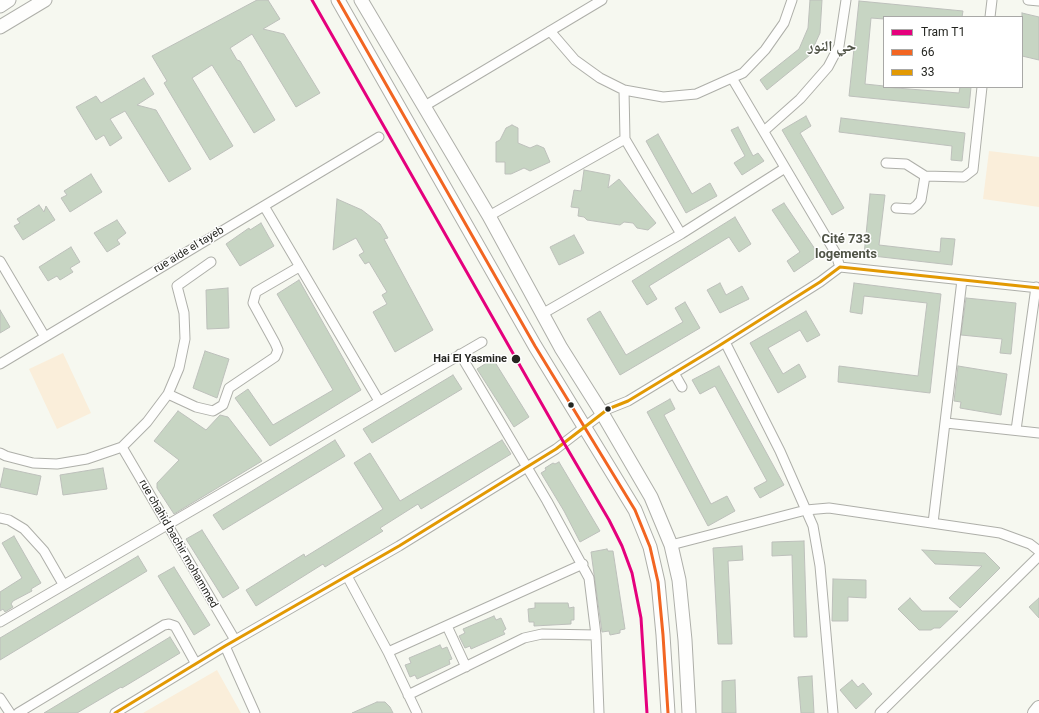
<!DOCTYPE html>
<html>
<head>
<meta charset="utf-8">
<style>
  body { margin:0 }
  #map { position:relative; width:1039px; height:713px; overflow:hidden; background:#f6f8f0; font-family:Roboto,sans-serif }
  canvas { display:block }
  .legend { position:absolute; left:883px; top:16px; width:140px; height:72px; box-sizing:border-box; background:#fff; border:1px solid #a8a8a6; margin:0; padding:5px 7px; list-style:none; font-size:12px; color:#252621 }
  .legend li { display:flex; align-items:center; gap:8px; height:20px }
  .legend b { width:20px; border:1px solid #a8a8a6 }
</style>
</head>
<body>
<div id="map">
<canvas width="1039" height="713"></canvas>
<ul class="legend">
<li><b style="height:5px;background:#e5007d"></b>Tram T1</li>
<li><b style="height:5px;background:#f26522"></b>66</li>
<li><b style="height:5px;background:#e29903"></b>33</li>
</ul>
</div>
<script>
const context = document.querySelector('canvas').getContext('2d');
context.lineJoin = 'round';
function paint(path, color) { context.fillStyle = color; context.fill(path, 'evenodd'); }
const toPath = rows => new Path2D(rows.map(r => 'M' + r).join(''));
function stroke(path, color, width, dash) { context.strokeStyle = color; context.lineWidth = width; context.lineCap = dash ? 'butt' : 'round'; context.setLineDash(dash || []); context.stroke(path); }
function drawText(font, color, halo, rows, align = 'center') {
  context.font = font + ' Roboto,"Noto Naskh Arabic",sans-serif'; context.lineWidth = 3; context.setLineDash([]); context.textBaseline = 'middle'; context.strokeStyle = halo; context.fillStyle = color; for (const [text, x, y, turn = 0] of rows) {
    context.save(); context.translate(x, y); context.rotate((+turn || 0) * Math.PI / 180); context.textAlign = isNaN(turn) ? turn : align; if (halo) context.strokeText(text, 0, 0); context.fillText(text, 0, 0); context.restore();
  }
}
paint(toPath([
  [989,151,1039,157,1039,207,983,199],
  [63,353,91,413,57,429,29,369],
  [217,670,241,713,143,713]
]), '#faeeda');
const building = toPath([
  [257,0,268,0,280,19,263,29,284,34,320,93,296,107,252,34,230,48,237,60,240,61,275,120,254,133,212,65,192,78,233,146,210,160,164,83,167,81,152,56,257,0],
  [810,0,822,0,820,33,810,55,767,90,760,80,799,49,808,28,810,0],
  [859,1,963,11,962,17,884,17,884,19,871,18,865,84,884,86,884,87,959,93,960,87,971,87,969,108,849,96,859,1],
  [1022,13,1039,17,1039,60,1022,56,1022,13],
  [144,78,154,94,137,105,156,110,191,169,169,182,125,111,110,119,122,138,110,146,104,135,96,140,76,107,96,96,101,103,144,78],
  [806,116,811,126,800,133,844,208,832,215,782,130,806,116],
  [841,118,965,133,962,161,951,160,952,146,839,132,841,118],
  [512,125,518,128,518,143,530,148,537,145,544,148,550,162,530,171,524,168,511,174,505,174,505,162,496,162,496,142,500,140,506,128,512,125],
  [738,127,753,156,758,153,764,161,742,175,734,163,745,156,731,130,738,127],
  [658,134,692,194,710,183,717,196,686,213,646,141,658,134],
  [584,170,610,175,608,188,619,179,656,223,648,230,637,228,633,223,624,222,620,225,587,220,584,217,578,216,579,208,571,207,574,190,581,191,584,170],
  [91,174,102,192,70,212,61,198,67,195,64,191,91,174],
  [870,194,885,195,879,245,940,252,941,238,955,239,952,265,864,255,870,194],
  [337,199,362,210,380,224,388,238,384,239,433,330,395,352,373,312,387,304,382,295,387,292,369,262,365,264,359,255,364,252,356,238,333,250,337,199],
  [784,203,819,255,794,272,787,261,800,252,772,210,784,203],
  [39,205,44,212,46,206,55,220,23,240,14,226,20,223,17,219,39,205],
  [735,217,751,244,739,252,729,237,649,286,657,299,647,305,632,281,735,217],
  [117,220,126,233,117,240,120,244,107,252,94,233,117,220],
  [261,223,274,246,240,266,226,244,249,228,250,230,261,223],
  [574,235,584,253,559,265,550,247,574,235],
  [71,247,80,262,70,268,73,272,60,280,57,276,48,281,39,267,71,247],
  [299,280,361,390,270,446,235,398,248,389,273,425,333,390,277,294,299,280],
  [720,283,726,295,742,286,749,299,720,313,707,290,720,283],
  [854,283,941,294,930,393,838,382,839,366,918,376,927,303,864,296,862,314,850,312,854,283],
  [228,288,229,328,207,329,206,290,228,288],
  [966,298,1016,303,1011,354,1000,353,1002,339,961,335,966,298],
  [685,302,700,328,620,375,587,319,600,311,626,355,683,322,675,308,685,302],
  [0,310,10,327,0,333,0,310],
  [806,311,820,335,807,342,800,330,768,348,783,374,799,364,806,377,778,393,750,343,806,311],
  [205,351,229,359,217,398,193,388,205,351],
  [493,359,529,417,514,427,477,369,493,359],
  [719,366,784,485,760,498,754,488,767,481,715,386,700,394,692,380,719,366],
  [958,366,1007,374,1001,415,960,408,961,402,954,401,958,366],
  [453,375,462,389,372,443,363,429,453,375],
  [670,399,675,409,664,415,711,504,727,496,735,511,708,526,647,412,670,399],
  [178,411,206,430,220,415,228,417,262,461,174,514,157,488,157,483,179,460,154,441,178,411],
  [335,440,345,456,223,530,213,515,335,440],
  [502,440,511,454,421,509,418,504,380,528,383,531,325,567,323,564,256,606,246,590,304,554,305,557,383,509,354,463,370,453,400,501,502,440],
  [559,462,600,531,580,542,564,511,541,473,546,470,545,468,553,463,555,464,559,462],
  [4,468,41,476,37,495,0,487,4,468],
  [103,468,107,489,63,495,60,475,103,468],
  [202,530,239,588,223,598,186,539,202,530],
  [14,536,41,583,31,589,32,591,13,601,11,604,13,607,5,612,3,609,0,611,0,592,22,578,2,543,14,536],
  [804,541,807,637,794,637,792,555,772,556,772,542,804,541],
  [742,546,743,560,728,561,732,644,718,644,713,548,742,546],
  [607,549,608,551,613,551,625,629,620,630,620,633,610,635,609,631,602,632,591,552,607,549],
  [922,550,985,553,1000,568,960,608,949,598,982,566,935,564,922,550],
  [138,556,147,571,0,660,0,638,138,556],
  [174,567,210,625,194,635,158,576,174,567],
  [833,579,866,580,866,598,848,597,848,621,832,621,833,579],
  [910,598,922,611,958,611,940,628,934,628,931,630,919,630,898,609,910,598],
  [1039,598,1039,618,1029,607,1039,598],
  [535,603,568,603,569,608,574,607,574,620,571,620,571,624,534,626,534,622,529,622,528,609,535,608,535,603],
  [494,616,496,620,501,618,506,629,503,631,505,634,471,649,470,646,465,648,459,636,465,633,463,629,494,616],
  [170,637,180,653,122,688,121,687,77,713,44,713,170,637],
  [440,645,442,649,447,647,452,659,449,660,450,664,417,679,415,675,410,677,405,665,411,663,409,658,440,645],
  [812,676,814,713,801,713,798,677,812,676],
  [735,680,736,713,722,713,722,681,735,680],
  [852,680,858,687,863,683,872,694,856,709,840,690,852,680],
  [377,702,385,702,390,707,393,713,352,713,377,702]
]);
paint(building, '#c7d5c3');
stroke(building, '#bdc0bb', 1);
const minor = toPath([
  [1028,0,1039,1],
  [990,17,992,0],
  [550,31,575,60,600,78,624,90,663,97,696,94,743,73,765,50,784,23,792,0],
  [732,78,835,252,840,267],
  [624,90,625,139,681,234],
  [423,107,602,0],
  [764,131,800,99,828,67,839,46,846,0],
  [886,163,906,164,925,176],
  [264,206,379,401],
  [896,208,912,209,917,205,921,200,925,176,964,177,973,170,982,87],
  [489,216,625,139],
  [0,261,45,337],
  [542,314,681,234,785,168],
  [725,342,780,451,813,526,820,566,833,713],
  [460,354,547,501,589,578,596,635,599,713],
  [0,364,379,137],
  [674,373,682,387],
  [168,394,196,407,213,411,223,405,229,388,275,357,278,350,275,343,253,303,256,292,299,267],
  [946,423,1039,433],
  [1016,430,1036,287],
  [122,447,235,640],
  [0,453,6,456,33,463,57,464,87,459,122,447,147,422,168,394,179,368,185,339,184,313,177,286,211,262],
  [0,518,9,520,24,529,44,551,63,584],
  [933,523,962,280],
  [671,545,806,510,829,508,1000,533,1030,544,1039,551],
  [347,576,388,652,417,713],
  [0,622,482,342],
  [447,626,466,667],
  [225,646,255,713],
  [388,652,583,564],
  [408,695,524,638,542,634,596,635],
  [0,698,10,713],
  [18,713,164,625,169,624,175,626,196,664],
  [115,713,225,646,399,546,556,449,608,409,628,401,717,347,820,282,840,267,1039,288],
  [880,713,1039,556]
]);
const secondary = toPath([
  [338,0,535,346,635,510,650,547,658,582,663,635,668,713],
  [361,0,489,216,561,348,602,413,651,497,671,545,679,580,685,640,689,713],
  [0,6,9,0],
  [0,27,45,0]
]);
const primary = toPath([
  [1035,713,1039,708]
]);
stroke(minor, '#aeafa9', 11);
stroke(secondary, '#aeafa9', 15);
stroke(primary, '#aeafa9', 16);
stroke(minor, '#fefefd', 9);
stroke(secondary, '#fefefd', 13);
stroke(primary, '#fefefd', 14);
stroke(toPath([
  [338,0,535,346,635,510,650,547,658,582,663,635,668,713]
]), '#f26522', 3);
stroke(toPath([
  [115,713,225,646,399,546,556,449,608,409,628,401,717,347,820,282,840,267,1039,288]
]), '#e29903', 3);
stroke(toPath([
  [312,0,564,443,609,520,622,546,632,573,641,618,647,713]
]), '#e5007d', 3);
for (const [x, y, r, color] of [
  [516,359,5,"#252621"],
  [571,405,3.5,"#252621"],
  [608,409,3.5,"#252621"]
]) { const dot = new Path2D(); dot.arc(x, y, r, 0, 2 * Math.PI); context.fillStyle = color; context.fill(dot); stroke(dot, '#fff', 1.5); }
drawText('11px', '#252621', '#fff', [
  ["rue aide el tayeb",189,250,-31],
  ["rue chahid bachir mohammed",178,544,60]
]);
drawText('bold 11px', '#252621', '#fff', [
  ["Hai El Yasmine",507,359]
], 'right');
drawText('bold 13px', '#505447', '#fff', [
  ["Cité 733",846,240],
  ["logements",846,255]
]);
drawText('bold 15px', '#505447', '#fff', [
  ["حي النور",832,47]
]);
</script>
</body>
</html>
